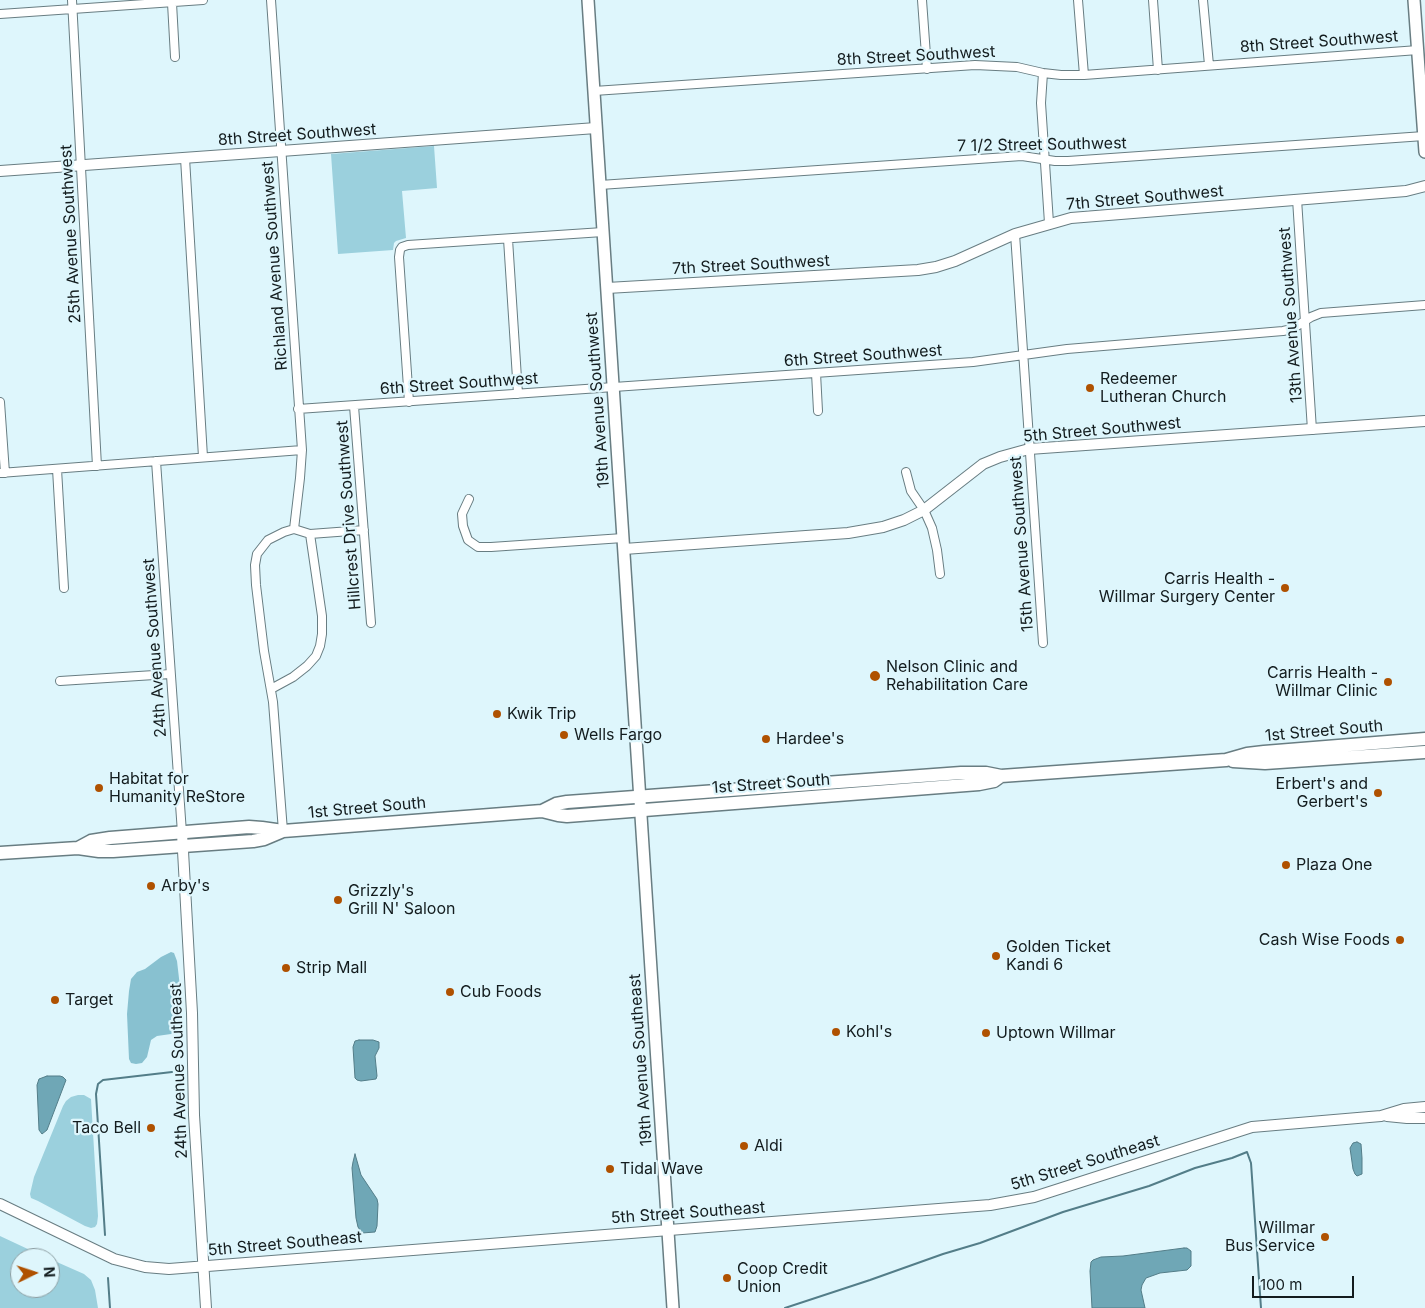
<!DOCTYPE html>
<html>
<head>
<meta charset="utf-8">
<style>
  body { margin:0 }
  #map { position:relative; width:1425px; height:1308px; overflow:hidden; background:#def6fc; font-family:Inter,sans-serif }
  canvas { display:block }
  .north { position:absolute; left:10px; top:1248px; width:50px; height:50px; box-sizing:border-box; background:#def6fc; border:1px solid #8d9fa3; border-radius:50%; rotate:86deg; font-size:14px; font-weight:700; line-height:20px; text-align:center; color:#131c1e }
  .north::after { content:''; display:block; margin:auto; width:18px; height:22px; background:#af5100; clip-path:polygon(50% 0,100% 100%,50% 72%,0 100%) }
  .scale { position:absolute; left:1252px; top:1276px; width:102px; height:22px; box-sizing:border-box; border:2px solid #131c1e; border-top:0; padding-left:6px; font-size:15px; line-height:18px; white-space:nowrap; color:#131c1e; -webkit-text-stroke:4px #def6fc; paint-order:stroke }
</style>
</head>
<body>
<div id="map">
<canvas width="1425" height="1308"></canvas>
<div class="north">N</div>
<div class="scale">100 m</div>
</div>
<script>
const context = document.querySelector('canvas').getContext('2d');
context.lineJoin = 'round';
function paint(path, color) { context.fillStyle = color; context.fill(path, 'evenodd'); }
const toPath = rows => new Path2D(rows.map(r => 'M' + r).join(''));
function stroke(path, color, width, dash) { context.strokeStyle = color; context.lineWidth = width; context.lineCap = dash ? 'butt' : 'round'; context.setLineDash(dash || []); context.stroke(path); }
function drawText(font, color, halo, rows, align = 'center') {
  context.font = font + ' Inter,sans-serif'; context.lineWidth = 4.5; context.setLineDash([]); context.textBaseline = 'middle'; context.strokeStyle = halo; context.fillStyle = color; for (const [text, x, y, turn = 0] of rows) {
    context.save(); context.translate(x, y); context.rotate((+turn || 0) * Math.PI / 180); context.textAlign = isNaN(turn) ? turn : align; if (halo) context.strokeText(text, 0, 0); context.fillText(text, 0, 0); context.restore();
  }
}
paint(toPath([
  [434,146,437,188,402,191,406,238,396,241,394,243,393,250,338,254,331,154],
  [78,1095,84,1095,91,1099,98,1216,97,1224,95,1227,91,1228,85,1226,38,1201,31,1198,30,1194,34,1177,63,1106,66,1101,71,1097],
  [0,1236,47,1258,20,1258,20,1288,50,1288,50,1259,84,1274,91,1280,95,1290,98,1308,0,1308]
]), '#9bd0dd');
paint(toPath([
  [171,952,174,953,177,961,180,987,181,1024,177,1030,171,1034,157,1036,151,1040,147,1057,142,1063,136,1064,131,1063,129,1059,127,1014,129,991,131,979,137,972,145,969,161,957]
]), '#88c1d0');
const water = toPath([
  [359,1040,373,1040,379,1042,379,1048,375,1056,377,1076,376,1079,361,1081,357,1080,355,1078,353,1047,355,1041,359,1040],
  [47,1076,60,1076,63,1077,66,1080,47,1130,42,1134,39,1130,37,1085,39,1079,47,1076],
  [1357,1142,1361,1144,1362,1158,1362,1174,1357,1176,1355,1174,1353,1169,1350,1148,1353,1143,1357,1142],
  [355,1154,361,1175,377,1199,378,1204,377,1226,375,1232,362,1233,358,1227,356,1218,352,1168,353,1162,355,1154],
  [1184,1248,1187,1248,1191,1251,1191,1266,1187,1270,1160,1273,1146,1278,1142,1285,1141,1290,1145,1308,1092,1308,1090,1271,1091,1262,1093,1260,1101,1257,1123,1256,1184,1248]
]);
paint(water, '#6fa7b6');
stroke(water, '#537d88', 1);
stroke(toPath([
  [105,1235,96,1094,98,1084,103,1080,172,1072],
  [108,1278,110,1308],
  [785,1308,870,1280,943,1254,980,1243,1063,1212,1149,1186,1195,1168,1232,1158,1247,1152,1251,1163,1261,1308]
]), '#537d88', 2);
const minor = toPath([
  [72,0,97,466],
  [271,0,302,450,300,478,294,529],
  [922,0,927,69],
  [1078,0,1084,75],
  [1153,0,1158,70],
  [1203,0,1209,65],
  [172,3,175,57],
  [0,14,203,0],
  [1043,73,1041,103,1049,223],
  [594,91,975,65,1017,67,1043,73,1061,75,1084,75,1418,50],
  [185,158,203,457],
  [600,185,1022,156,1055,161,1068,161,1424,136],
  [1297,199,1312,430],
  [1015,234,1043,643],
  [508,239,518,394],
  [816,373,818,411],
  [0,402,5,473],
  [409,402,399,257,400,250,402,247,408,245,603,232],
  [354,406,371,623],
  [298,409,973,362,1067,349,1283,331,1292,329,1311,317,1321,313,1425,305],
  [156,461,182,833],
  [57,469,64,588],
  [906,472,911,491,924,510,932,528,937,550,940,574],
  [0,473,302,450],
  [469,499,462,514,463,526,468,540,478,547,491,547,623,538],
  [60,681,170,674],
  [271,689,293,677,307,666,316,656,320,646,322,634,322,616,310,534],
  [283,831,273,702,264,651,256,585,255,565,257,554,268,540,284,532,294,529,310,534,364,530]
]);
const tertiary = toPath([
  [0,171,281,151,596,128],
  [607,288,918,270,936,267,955,261,1015,234,1071,218,1406,191,1425,186],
  [624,549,848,533,883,527,904,520,924,510,983,464,1000,457,1029,449,1425,421],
  [182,833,192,1013,194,1115,206,1308],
  [1387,1116,1407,1118,1425,1118],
  [0,1204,114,1259,145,1267,169,1269,990,1205,1034,1197,1252,1127,1381,1116,1404,1109,1425,1107]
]);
const secondary = toPath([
  [588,0,673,1308],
  [1414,0,1425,152]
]);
const primary = toPath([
  [1233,761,1265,763,1425,752],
  [542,811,556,804,567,802,961,773,986,773,1001,776,1113,768,1226,760,1247,754,1264,752,1425,739],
  [78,848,91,841,110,838,249,827,262,828,283,831,542,811,558,815,567,816,979,784,994,781,1001,776],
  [0,853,78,848,99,851,113,851,253,841,264,839,283,831]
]);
stroke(minor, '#687d82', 10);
stroke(tertiary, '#687d82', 12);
stroke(secondary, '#687d82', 14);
stroke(primary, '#687d82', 15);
stroke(minor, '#fff', 8);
stroke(tertiary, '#fff', 10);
stroke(secondary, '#fff', 11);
stroke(primary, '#fff', 12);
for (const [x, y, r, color] of [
  [1090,388,5,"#af5100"],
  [1285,588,5,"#af5100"],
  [875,676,6,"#af5100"],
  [1388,682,5,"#af5100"],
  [497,714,5,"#af5100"],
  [564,735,5,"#af5100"],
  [766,739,5,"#af5100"],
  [99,788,5,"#af5100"],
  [1378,793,5,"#af5100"],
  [1286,865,5,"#af5100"],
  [151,886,5,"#af5100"],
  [338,900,5,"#af5100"],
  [1400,940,5,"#af5100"],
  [996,956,5,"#af5100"],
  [286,968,5,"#af5100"],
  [450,992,5,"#af5100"],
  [55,1000,5,"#af5100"],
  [836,1032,5,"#af5100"],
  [986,1033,5,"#af5100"],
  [151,1128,5,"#af5100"],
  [744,1146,5,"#af5100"],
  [610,1169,5,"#af5100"],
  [1325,1237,5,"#af5100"],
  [727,1278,5,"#af5100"]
]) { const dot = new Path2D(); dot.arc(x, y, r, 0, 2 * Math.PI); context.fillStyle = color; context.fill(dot); stroke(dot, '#def6fc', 2); }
drawText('16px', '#131c1e', '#def6fc', [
  ["8th Street Southwest",1319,42,-4],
  ["8th Street Southwest",916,56,-3],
  ["8th Street Southwest",297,135,-4],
  ["7 1/2 Street Southwest",1042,145,-1],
  ["7th Street Southwest",1145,198,-5],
  ["25th Avenue Southwest",71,234,-93],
  ["7th Street Southwest",751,265,-3],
  ["Richland Avenue Southwest",275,266,-94],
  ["13th Avenue Southwest",1291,315,-94],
  ["6th Street Southwest",863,356,-4],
  ["6th Street Southwest",459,384,-4],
  ["19th Avenue Southwest",598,400,-94],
  ["5th Street Southwest",1102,430,-5],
  ["Hillcrest Drive Southwest",349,515,-94],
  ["15th Avenue Southwest",1022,544,-94],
  ["24th Avenue Southwest",155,648,-94],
  ["1st Street South",1324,731,-5],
  ["1st Street South",771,784,-4],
  ["1st Street South",367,808,-5],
  ["19th Avenue Southeast",641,1060,-94],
  ["24th Avenue Southeast",179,1071,-92],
  ["5th Street Southeast",1085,1163,-17],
  ["5th Street Southeast",688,1213,-4],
  ["5th Street Southeast",285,1244,-5]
]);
drawText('16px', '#131c1e', '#def6fc', [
  ["Redeemer",1100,379],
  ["Lutheran Church",1100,397],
  ["Carris Health -",1275,579,"right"],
  ["Willmar Surgery Center",1275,597,"right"],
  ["Nelson Clinic and",886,667],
  ["Rehabilitation Care",886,685],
  ["Carris Health -",1378,673,"right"],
  ["Willmar Clinic",1378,691,"right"],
  ["Kwik Trip",507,714],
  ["Wells Fargo",574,735],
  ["Hardee's",776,739],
  ["Habitat for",109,779],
  ["Humanity ReStore",109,797],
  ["Erbert's and",1368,784,"right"],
  ["Gerbert's",1368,802,"right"],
  ["Plaza One",1296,865],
  ["Arby's",161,886],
  ["Grizzly's",348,891],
  ["Grill N' Saloon",348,909],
  ["Cash Wise Foods",1390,940,"right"],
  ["Golden Ticket",1006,947],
  ["Kandi 6",1006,965],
  ["Strip Mall",296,968],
  ["Cub Foods",460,992],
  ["Target",65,1000],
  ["Kohl's",846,1032],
  ["Uptown Willmar",996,1033],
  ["Taco Bell",141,1128,"right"],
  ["Aldi",754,1146],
  ["Tidal Wave",620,1169],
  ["Willmar",1315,1228,"right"],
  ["Bus Service",1315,1246,"right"],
  ["Coop Credit",737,1269],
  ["Union",737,1287]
], 'left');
</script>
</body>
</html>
